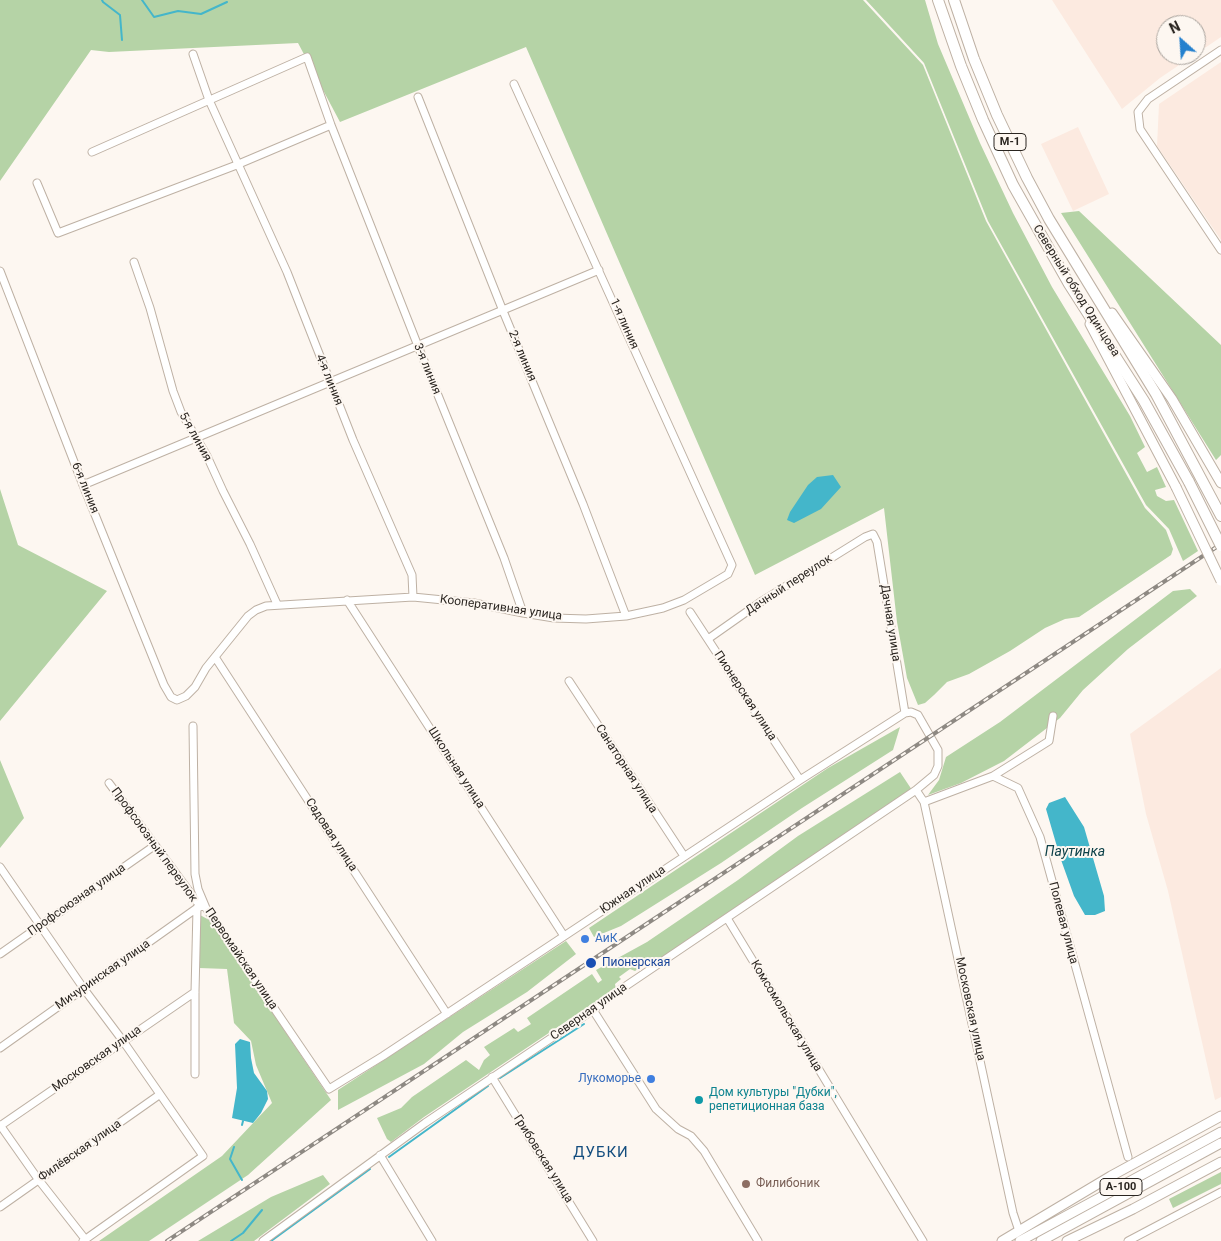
<!DOCTYPE html>
<html>
<head>
<meta charset="utf-8">
<style>
  body { margin:0 }
  #map { position:relative; width:1221px; height:1241px; overflow:hidden; background:#fdf7f1; font-family:Roboto,sans-serif }
  canvas { display:block }
  .north { position:absolute; left:1156px; top:15px; width:50px; height:50px; box-sizing:border-box; background:#fdf7f1; border:1px solid #a9a39d; border-radius:50%; rotate:334deg; font-size:14px; font-weight:700; line-height:20px; text-align:center; color:#2a2520 }
  .north::after { content:''; display:block; margin:auto; width:18px; height:22px; background:#2581ce; clip-path:polygon(50% 0,100% 100%,50% 72%,0 100%) }
</style>
</head>
<body>
<div id="map">
<canvas width="1221" height="1241"></canvas>
<div class="north">N</div>
</div>
<script>
const context = document.querySelector('canvas').getContext('2d');
context.lineJoin = 'round';
function paint(path, color) { context.fillStyle = color; context.fill(path, 'evenodd'); }
const toPath = rows => new Path2D(rows.map(r => 'M' + r).join(''));
function stroke(path, color, width, dash) { context.strokeStyle = color; context.lineWidth = width; context.lineCap = dash ? 'butt' : 'round'; context.setLineDash(dash || []); context.stroke(path); }
function drawText(font, color, halo, rows, align = 'center') {
  context.font = font + ' Roboto,sans-serif'; context.lineWidth = 4; context.setLineDash([]); context.textBaseline = 'middle'; context.strokeStyle = halo; context.fillStyle = color; for (const [text, x, y, turn = 0] of rows) {
    context.save(); context.translate(x, y); context.rotate((+turn || 0) * Math.PI / 180); context.textAlign = isNaN(turn) ? turn : align; if (halo) context.strokeText(text, 0, 0); context.fillText(text, 0, 0); context.restore();
  }
}
paint(toPath([
  [1052,0,1221,0,1221,37,1196,54,1196,25,1166,25,1166,55,1194,55,1160,78,1122,109],
  [1221,62,1221,240,1157,146,1159,104],
  [1078,127,1109,194,1073,211,1041,144],
  [1221,668,1221,1097,1215,1100,1168,891,1146,814,1130,734]
]), '#fceae0');
paint(toPath([
  [0,0,863,0,923,65,986,221,1145,508,1166,530,1173,549,1171,555,1079,617,1065,619,1045,628,1010,651,969,674,947,682,934,695,925,703,918,705,907,678,897,622,884,508,755,575,526,47,340,122,298,43,109,52,91,50,0,181],
  [866,0,925,0,938,44,980,143,1013,213,1052,287,1130,416,1145,447,1137,453,1147,472,1157,467,1166,487,1155,490,1157,496,1166,501,1174,500,1198,551,1183,561,1169,529,1146,505,988,221,924,63],
  [1079,211,1221,345,1221,455,1216,460,1061,213],
  [0,489,18,545,107,591,0,721],
  [1190,589,1197,596,1128,649,1083,690,1060,718,1004,761,961,783,928,795,939,780,946,757,1000,722,1173,591],
  [900,727,893,750,802,808,721,863,621,926,594,937,589,928,828,768],
  [0,760,24,818,0,848],
  [900,772,912,790,650,966,642,966,635,971,630,969,619,977,621,979,615,984,616,990,598,1000,522,1051,424,1117,391,1142,387,1139,377,1118,401,1108,412,1097,466,1060,479,1070,484,1060,490,1055,484,1047,514,1028,518,1032,531,1024,527,1018,592,974,598,983,602,980,596,970,647,942,738,880,798,836],
  [200,915,211,921,331,1100,248,1175,149,1241,99,1241,222,1156,272,1103,256,1065,251,1041,234,1023,227,969,199,968],
  [566,941,576,954,527,992,463,1032,424,1064,338,1110,338,1090],
  [1221,1172,1221,1184,1173,1208,1169,1199],
  [323,1175,330,1184,254,1241,198,1241,271,1197]
]), '#b5d3a6');
paint(toPath([
  [833,475,841,487,821,509,794,523,787,520,790,512,808,485,817,477],
  [1065,797,1084,827,1104,896,1105,911,1095,915,1085,915,1074,896,1060,857,1046,809,1049,803],
  [240,1039,250,1042,251,1058,254,1073,267,1091,268,1099,261,1113,253,1123,232,1118,237,1088,235,1044]
]), '#44b6ca');
stroke(toPath([
  [102,0,103,2,120,15,122,40],
  [142,0,154,17,178,11,201,14,227,2],
  [500,1078,584,1024],
  [242,1125,243,1121],
  [234,1147,230,1159,242,1180],
  [389,1157,488,1086],
  [231,1241,243,1233,262,1210],
  [271,1241,370,1169]
]), '#44b6ca', 2);
const minor = toPath([
  [1221,50,1148,99,1138,112,1140,129,1221,250],
  [193,54,209,100,287,272,353,440,412,575,413,597],
  [418,97,503,311,583,504,626,616],
  [92,152,307,57,331,125,418,346,504,558,523,613],
  [37,183,58,233,234,166,331,125],
  [134,262,150,308,173,391,181,412,207,456,223,491,250,544,277,604],
  [0,271,83,485,164,685,171,697,177,700,186,696,195,687,206,668,248,616,256,610,266,606,413,597,474,603,523,613,554,618,586,619,626,616,663,608,684,600,728,574,732,565,514,84],
  [83,485,599,270],
  [347,600,564,936],
  [690,612,800,780],
  [708,639,762,601,865,537,873,534,877,542,905,713],
  [215,657,447,1014],
  [569,681,684,856],
  [193,726,195,874,198,889,206,908,329,1089,383,1056,800,780,905,713,911,712,918,715,938,750,938,766,934,775,916,790,611,996,593,1010,425,1123,263,1241],
  [993,776,1049,741,1053,716],
  [109,783,200,906],
  [916,790,924,802,1013,1213,1019,1231],
  [924,802,993,776,1018,788,1040,837,1128,1157],
  [0,867,84,989,123,1041,203,1156,83,1241],
  [727,918,923,1241],
  [0,954,154,846],
  [593,1010,656,1109,678,1129,691,1136,704,1151,758,1241],
  [0,1048,197,908,203,906,206,908],
  [195,1074,195,992,197,908],
  [492,1077,593,1241],
  [0,1125,38,1179,85,1239],
  [0,1126,195,992],
  [380,1155,432,1241],
  [0,1207,159,1095],
  [1128,1241,1221,1192]
]);
const major = toPath([
  [1112,313,1172,399,1221,483],
  [1090,324,1176,487],
  [1002,1241,1111,1176,1221,1116],
  [1020,1241,1221,1132],
  [1041,1241,1221,1143],
  [1067,1241,1133,1209,1221,1162]
]);
const highway = toPath([
  [938,0,961,66,983,120,1013,185,1069,284,1144,401,1189,482],
  [954,0,974,59,997,115,1027,178,1049,219,1156,394,1221,516]
]);
stroke(minor, '#beb1a4', 9);
stroke(major, '#beb1a4', 11);
stroke(highway, '#beb1a4', 12);
stroke(minor, '#fff', 7);
stroke(major, '#fff', 9);
stroke(highway, '#fff', 10);
const rail = toPath([
  [167,1241,1221,544]
]);
stroke(rail, '#8e8983', 4);
stroke(rail, '#fdf7f1', 2, [5.5]);
const majorBridge = toPath([
  [1176,487,1221,581]
]);
const highwayBridge = toPath([
  [1189,482,1221,546]
]);
stroke(majorBridge, '#beb1a4', 11, []);
stroke(highwayBridge, '#beb1a4', 12, []);
stroke(majorBridge, '#fff', 9);
stroke(highwayBridge, '#fff', 10);
for (const [x, y, r, color] of [
  [585,939,5,"#3f7fe0"],
  [591,963,6,"#1a4fb4"],
  [651,1079,5,"#3f7fe0"],
  [699,1100,5,"#0f9aa8"],
  [746,1184,5,"#8d6e63"]
]) { const dot = new Path2D(); dot.arc(x, y, r, 0, 2 * Math.PI); context.fillStyle = color; context.fill(dot); stroke(dot, '#fdf7f1', 2); }
for (const [x, y, w] of [
  [1010,142,32],
  [1121,1187,42]
]) { const box = new Path2D(); box.roundRect(x - w / 2, y - 8.5, w, 17, 4); context.fillStyle = '#fdf7f1'; context.fill(box); stroke(box, '#2a2520', 1); }
drawText('bold 11px', '#2a2520', null, [
  ["М-1",1010,142],
  ["А-100",1121,1187]
]);
drawText('12px', '#2a2520', '#fdf7f1', [
  ["Северный обход Одинцова",1076,291,58],
  ["1-я линия",624,324,66],
  ["2-я линия",522,356,67],
  ["3-я линия",427,369,68],
  ["4-я линия",329,380,68],
  ["5-я линия",195,437,61],
  ["6-я линия",85,488,68],
  ["Дачный переулок",789,585,-33],
  ["Кооперативная улица",501,608,8],
  ["Дачная улица",890,623,81],
  ["Пионерская улица",745,696,57],
  ["Школьная улица",456,768,57],
  ["Санаторная улица",626,769,57],
  ["Садовая улица",331,835,57],
  ["Профсоюзный переулок",154,845,54],
  ["Южная улица",633,890,-34],
  ["Профсоюзная улица",77,900,-35],
  ["Полевая улица",1063,923,75],
  ["Первомайская улица",241,959,56],
  ["Мичуринская улица",103,975,-35],
  ["Московская улица",970,1009,78],
  ["Северная улица",589,1012,-35],
  ["Комсомольская улица",786,1016,59],
  ["Московская улица",97,1059,-35],
  ["Филёвская улица",80,1151,-35],
  ["Грибовская улица",543,1159,58]
]);
drawText('12px', '#366cbe', '#fdf7f1', [
  ["АиК",595,939],
  ["Лукоморье",641,1079,"right"]
], 'left');
drawText('12px', '#164399', '#fdf7f1', [
  ["Пионерская",602,963]
], 'left');
drawText('12px', '#0d838f', '#fdf7f1', [
  ["Дом культуры \"Дубки\",",709,1093],
  ["репетиционная база",709,1107]
], 'left');
drawText('12px', '#785e54', '#fdf7f1', [
  ["Филибоник",756,1184]
], 'left');
drawText('italic 14px', '#0d4149', '#fdf7f1', [
  ["Паутинка",1075,852]
]);
context.letterSpacing = '1px';
drawText('15px', '#134d7e', '#fdf7f1', [
  ["ДУБКИ",601,1153]
]);
context.letterSpacing = '0px';
</script>
</body>
</html>
